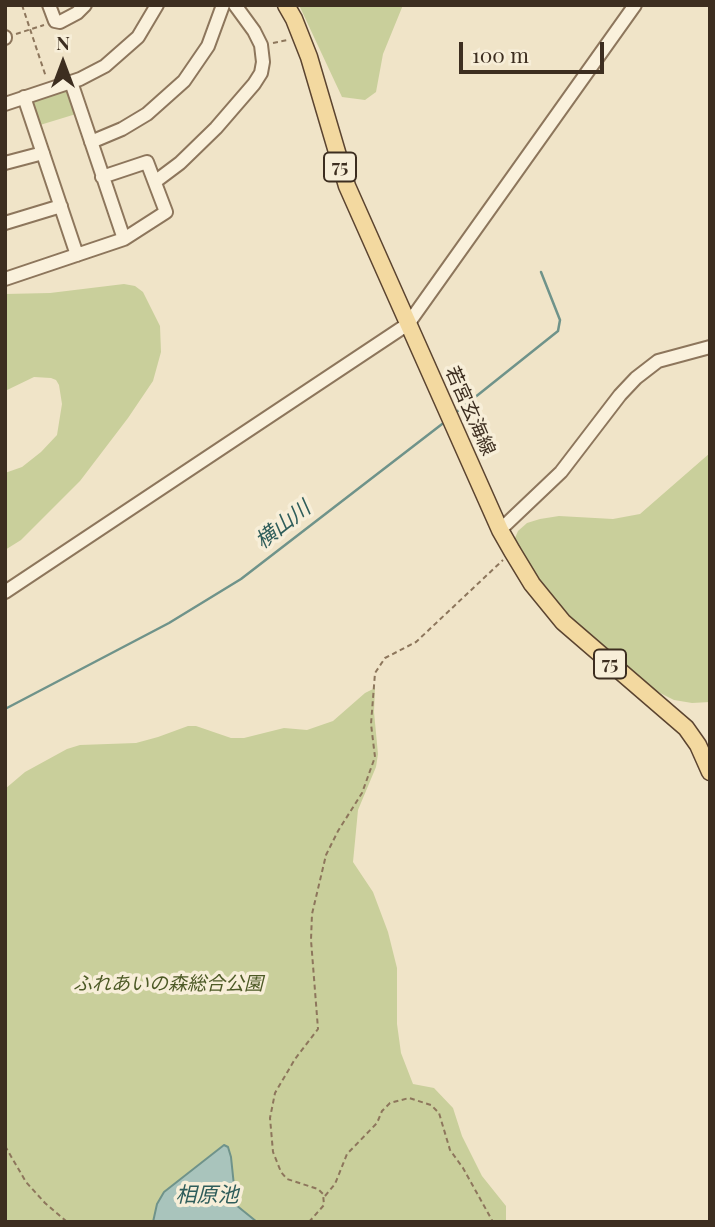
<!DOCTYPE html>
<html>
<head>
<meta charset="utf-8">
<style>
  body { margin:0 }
  #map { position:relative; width:715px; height:1227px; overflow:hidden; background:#f0e4c8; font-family:"Playfair Display",serif }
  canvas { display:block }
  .frame { position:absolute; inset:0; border:7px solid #3d2e20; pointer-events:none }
  .north { position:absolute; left:28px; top:28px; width:70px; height:70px; -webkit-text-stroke:5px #f7eed8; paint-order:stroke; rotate:0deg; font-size:19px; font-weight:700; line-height:28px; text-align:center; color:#3d2e20 }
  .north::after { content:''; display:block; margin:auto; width:24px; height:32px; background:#3d2e20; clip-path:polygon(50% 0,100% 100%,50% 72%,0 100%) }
  .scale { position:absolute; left:459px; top:42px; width:145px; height:32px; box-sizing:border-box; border:4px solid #3d2e20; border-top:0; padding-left:9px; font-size:21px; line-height:24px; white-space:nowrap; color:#3d2e20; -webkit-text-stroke:5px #f7eed8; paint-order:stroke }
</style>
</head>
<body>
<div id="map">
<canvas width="715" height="1227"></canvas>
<div class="frame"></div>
<div class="north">N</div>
<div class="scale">100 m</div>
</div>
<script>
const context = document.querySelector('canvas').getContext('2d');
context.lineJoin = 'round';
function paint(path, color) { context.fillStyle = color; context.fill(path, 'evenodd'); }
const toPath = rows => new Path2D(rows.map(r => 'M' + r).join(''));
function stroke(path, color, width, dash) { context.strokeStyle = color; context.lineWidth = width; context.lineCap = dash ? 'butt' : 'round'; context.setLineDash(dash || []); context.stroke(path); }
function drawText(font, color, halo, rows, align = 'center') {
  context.font = font + ' "Playfair Display","Noto Sans JP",serif'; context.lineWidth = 7; context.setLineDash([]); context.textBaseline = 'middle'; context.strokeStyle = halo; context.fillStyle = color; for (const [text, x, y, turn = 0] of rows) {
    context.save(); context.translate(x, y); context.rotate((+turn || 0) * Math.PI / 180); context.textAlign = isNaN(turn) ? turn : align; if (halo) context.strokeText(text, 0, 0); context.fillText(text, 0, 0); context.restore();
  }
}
paint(toPath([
  [299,5,403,5,383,54,376,92,365,100,342,97],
  [64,88,70,91,76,114,40,125,32,105,36,98],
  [124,284,135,286,143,292,160,326,161,352,153,381,128,418,80,481,21,540,5,550,5,473,22,467,41,452,57,435,62,404,59,385,56,380,51,378,34,377,5,391,5,294,50,293],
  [710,453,710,702,692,703,674,700,642,684,592,643,533,575,515,548,515,538,518,531,527,523,540,519,559,516,613,519,640,514],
  [375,688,374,712,378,754,376,767,358,810,353,862,373,892,388,932,397,968,397,1024,401,1053,413,1084,434,1088,453,1108,462,1136,482,1176,506,1206,506,1222,5,1222,5,789,25,772,67,749,80,745,136,743,158,737,188,726,196,726,231,738,244,738,284,728,307,730,333,721,365,693]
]), '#c9cf9b');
const water = toPath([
  [224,1145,228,1147,231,1157,236,1205,257,1222,153,1222,157,1204,164,1192,224,1145]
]);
paint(water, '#a9c4bc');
stroke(water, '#6f938a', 2);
stroke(toPath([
  [454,414,558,331,560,320,541,272],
  [5,709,169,623,241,579,446,421]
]), '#6f938a', 2.5);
const minor = toPath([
  [49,5,55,21,60,22,77,13,85,5],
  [5,37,5,38],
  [71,82,124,239],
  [24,97,77,255],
  [5,104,80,79,105,66,138,37,157,5],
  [91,142,122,129,147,114,184,81,208,46,223,5],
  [5,163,43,153],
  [156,181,180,163,216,128,254,84,261,73,263,62,261,45,254,31,235,5],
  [5,223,61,206],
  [5,279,124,239,166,212,147,162,102,177],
  [500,530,561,472,620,395,636,378,658,361,710,347],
  [5,592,408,324,635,5]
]);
const major = toPath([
  [286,5,294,19,309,57,347,186,500,530,512,551,532,584,563,622,686,728,698,745,710,772]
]);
stroke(minor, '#8d765c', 16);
stroke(major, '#5b4430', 19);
stroke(toPath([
  [22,5,46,77],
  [16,34,44,25],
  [273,43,288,40],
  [5,1146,26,1182,45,1203,67,1222],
  [325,1196,335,1184,347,1154,377,1123,382,1111,390,1103,409,1098,431,1105,439,1113,450,1150,463,1168,493,1222],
  [309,1222,324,1205,323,1194,318,1189,287,1179,281,1172,273,1152,270,1118,275,1093,295,1059,318,1029,311,940,312,914,326,855,338,831,362,793,375,757,371,724,375,673,385,658,416,642,503,560]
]), '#8d765c', 2, [5, 3.5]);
stroke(minor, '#faf1dc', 12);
stroke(major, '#f3d9a0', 16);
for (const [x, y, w] of [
  [340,167,32],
  [610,664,32]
]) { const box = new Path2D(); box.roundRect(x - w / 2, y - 14.5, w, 29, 5); context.fillStyle = '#f7eed8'; context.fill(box); stroke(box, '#3d2e20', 2); }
drawText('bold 18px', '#3d2e20', null, [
  ["75",340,167],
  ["75",610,664]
]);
drawText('19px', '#3d2e20', '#f7eed8', [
  ["若宮玄海線",470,411,66]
]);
drawText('italic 19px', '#4d5a26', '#f7eed8', [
  ["ふれあいの森総合公園",168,984]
]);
drawText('italic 21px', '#2f5d5a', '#f7eed8', [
  ["横山川",283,525,-38],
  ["相原池",207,1195]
]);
</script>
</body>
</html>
